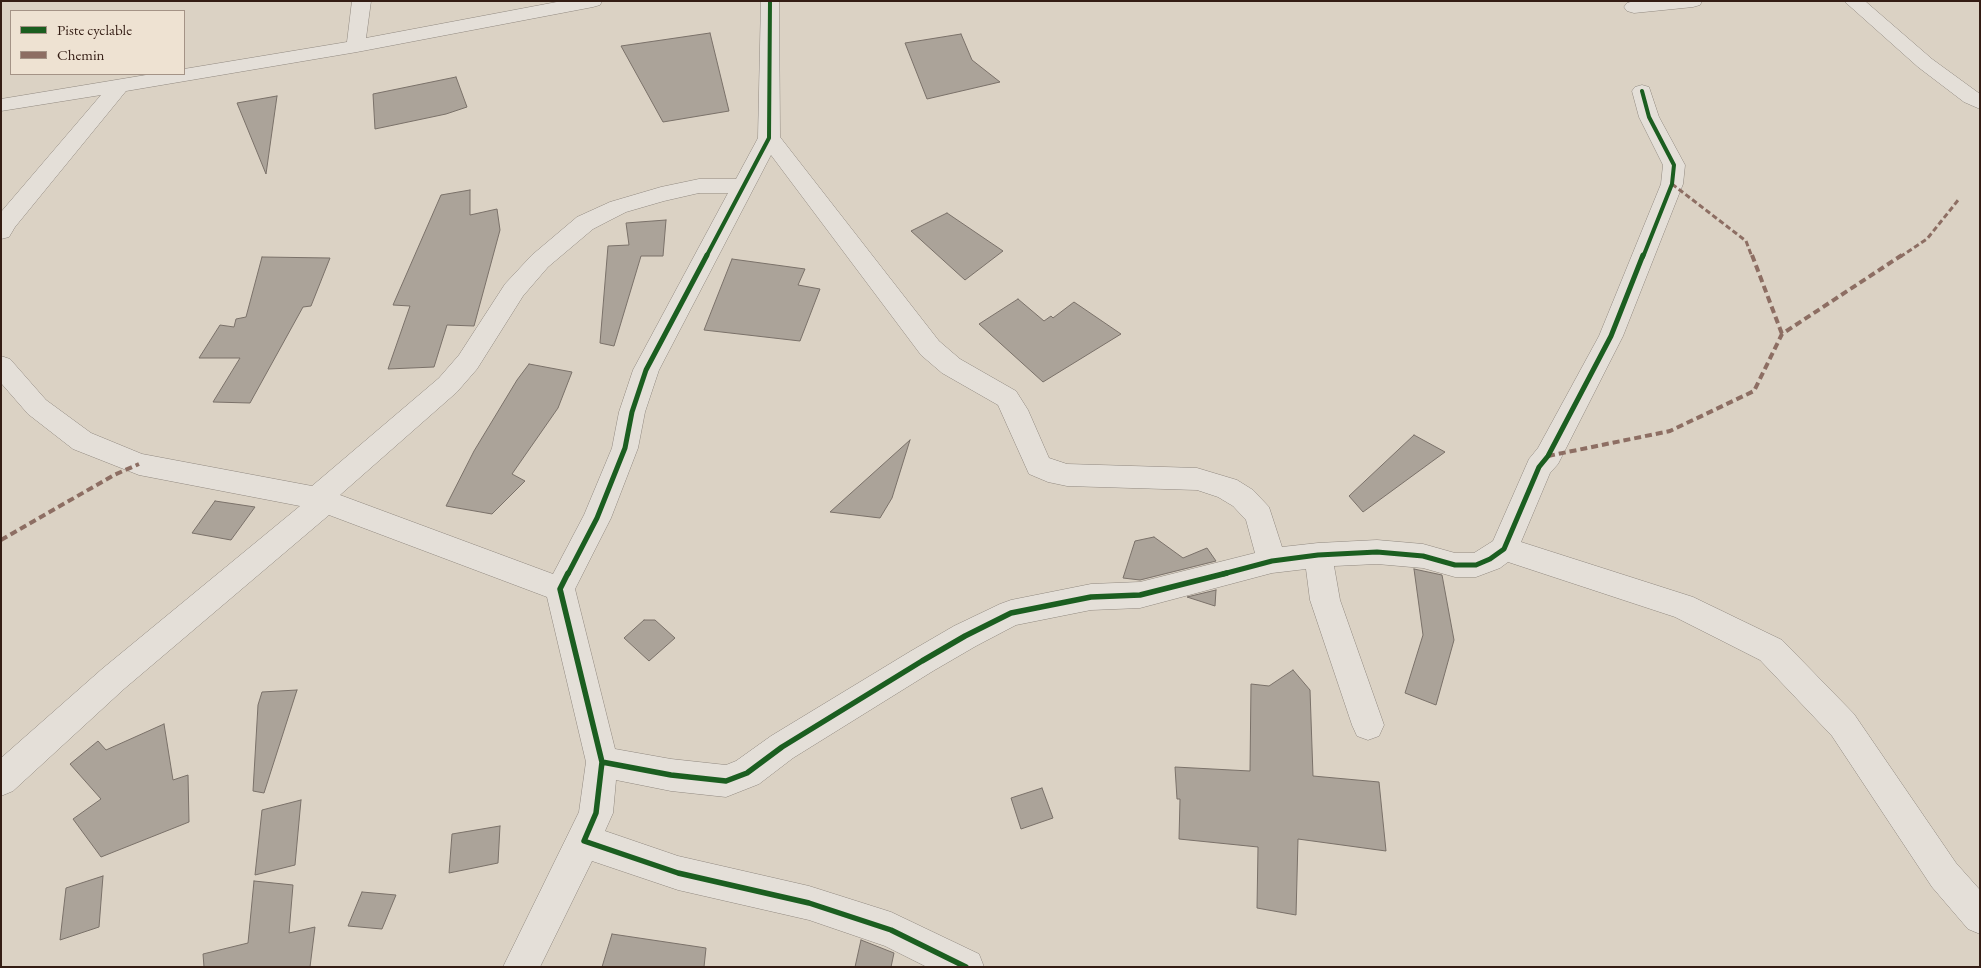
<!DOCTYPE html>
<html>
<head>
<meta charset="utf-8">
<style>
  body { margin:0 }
  #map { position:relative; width:1981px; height:968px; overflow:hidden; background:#dbd2c4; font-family:"EB Garamond",serif }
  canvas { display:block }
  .frame { position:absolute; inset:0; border:2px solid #341d14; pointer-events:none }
  .legend { position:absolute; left:10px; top:10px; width:175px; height:65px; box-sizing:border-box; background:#eee2d2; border:1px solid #a49386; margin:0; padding:6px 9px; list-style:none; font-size:15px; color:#341d14 }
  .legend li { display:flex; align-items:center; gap:10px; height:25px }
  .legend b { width:25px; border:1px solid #a49386 }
</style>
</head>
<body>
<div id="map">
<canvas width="1981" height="968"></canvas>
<div class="frame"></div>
<ul class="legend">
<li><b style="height:6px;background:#1b5e20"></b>Piste cyclable</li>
<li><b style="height:6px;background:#8d6e63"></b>Chemin</li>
</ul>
</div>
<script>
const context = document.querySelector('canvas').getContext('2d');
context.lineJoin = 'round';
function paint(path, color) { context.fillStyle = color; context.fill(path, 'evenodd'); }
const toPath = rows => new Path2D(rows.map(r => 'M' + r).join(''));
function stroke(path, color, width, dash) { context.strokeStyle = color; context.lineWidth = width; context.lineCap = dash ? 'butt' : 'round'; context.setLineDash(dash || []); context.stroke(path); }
const building = toPath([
  [710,33,729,111,663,122,621,46,710,33],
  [961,34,972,60,1000,82,927,99,905,43,961,34],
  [456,77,467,107,446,114,375,129,373,94,456,77],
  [277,96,266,174,237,103,277,96],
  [470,190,470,215,497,209,500,230,474,326,447,325,434,367,388,369,410,306,393,305,441,195,470,190],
  [947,213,1003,251,965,280,911,231,947,213],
  [666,220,663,256,641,256,614,346,600,343,608,246,629,245,626,223,666,220],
  [262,257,330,258,311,306,303,307,250,403,213,402,240,358,199,358,220,325,234,327,236,319,246,317,262,257],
  [732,259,805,269,798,285,820,289,800,341,704,330,732,259],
  [1018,299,1044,321,1051,316,1053,318,1074,302,1121,334,1043,382,979,324,1018,299],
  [529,364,572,372,558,408,512,474,525,481,492,514,446,506,474,451,517,380,529,364],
  [1414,435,1445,452,1363,512,1349,496,1414,435],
  [910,440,892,498,880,518,830,512,910,440],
  [215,501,255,507,231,540,192,533,215,501],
  [1154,537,1183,558,1207,548,1216,561,1140,580,1123,578,1135,541,1154,537],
  [1414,569,1442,575,1454,640,1436,705,1405,693,1423,635,1414,569],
  [1216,590,1215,606,1187,597,1216,590],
  [644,620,655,620,675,638,649,661,624,638,644,620],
  [1293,670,1310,690,1313,776,1379,782,1386,851,1298,839,1296,915,1257,908,1258,847,1179,839,1180,799,1177,799,1175,767,1250,771,1251,684,1269,686,1293,670],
  [297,690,264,793,253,791,258,705,262,692,297,690],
  [164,724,173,780,188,775,189,822,101,857,73,819,101,799,70,764,98,741,106,750,164,724],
  [1042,788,1053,818,1021,829,1011,798,1042,788],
  [301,800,295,865,255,875,262,810,301,800],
  [500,826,498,863,449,873,452,834,500,826],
  [103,876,99,927,60,940,66,888,103,876],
  [254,881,293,885,289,933,315,927,310,967,204,967,203,954,248,943,254,881],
  [362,892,396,895,382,929,348,926,362,892],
  [612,934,706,948,704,967,602,967,612,934],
  [861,940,894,953,891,967,855,967,861,940]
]);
paint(building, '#aba399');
stroke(building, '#7a7169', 1);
const minor = toPath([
  [352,1,371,1,366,38,562,1,602,1,600,5,593,7,357,52,126,91,15,227,9,237,1,239,1,212,101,95,1,111,1,99,152,74,184,74,184,69,347,42,352,1],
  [761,1,779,1,780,137,939,341,960,359,1016,391,1028,410,1049,458,1067,464,1197,468,1237,480,1253,490,1269,507,1282,547,1318,543,1377,540,1423,544,1455,553,1474,553,1493,541,1529,459,1538,448,1599,336,1661,184,1663,165,1639,117,1632,91,1635,87,1642,85,1649,87,1659,117,1685,165,1683,184,1623,336,1558,464,1550,473,1521,542,1693,597,1782,640,1854,714,1956,863,1980,890,1980,934,1968,929,1932,887,1832,736,1760,660,1675,617,1508,562,1500,568,1476,577,1455,577,1423,568,1377,564,1334,566,1340,600,1384,725,1379,736,1368,740,1357,736,1352,725,1310,600,1306,569,1272,573,1140,608,1091,610,1016,625,976,646,933,671,793,758,759,784,726,797,671,791,616,780,613,813,605,831,678,856,809,886,891,912,979,954,984,967,927,967,885,946,809,920,678,890,592,861,540,967,503,967,579,812,586,762,547,597,329,515,124,689,13,791,1,796,1,758,102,669,300,506,139,475,73,449,28,414,1,383,1,356,10,359,46,400,91,433,142,454,312,486,439,378,459,355,505,284,532,255,577,217,610,202,661,187,699,179,736,179,758,138,761,1],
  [771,155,921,355,942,373,998,405,1029,474,1048,482,1067,486,1197,490,1218,497,1233,506,1246,520,1255,553,1140,582,1091,584,1011,600,1000,604,954,626,911,651,771,736,736,761,726,765,671,759,615,749,575,589,611,518,638,448,645,412,659,370,771,155],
  [699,193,728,193,633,370,619,412,612,448,584,515,553,574,340,495,457,392,477,369,523,296,548,267,593,229,626,212,664,201,699,193],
  [1634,1,1702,1,1700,5,1693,7,1634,13,1627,11,1624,7,1627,3,1634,1],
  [1844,1,1865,1,1932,59,1980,94,1980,109,1964,102,1918,67,1844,1]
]);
stroke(minor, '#918980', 1);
paint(minor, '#e4dfd8');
stroke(toPath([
  [1672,184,1746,241,1752,257],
  [1900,257,1927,239,1959,199]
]), '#8d6e63', 3, [5.5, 3]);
stroke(toPath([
  [1752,255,1782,334],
  [1548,456,1670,431,1754,391,1782,334,1902,255],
  [1,540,114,475,139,464]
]), '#8d6e63', 4, [7, 4]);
stroke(toPath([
  [1642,91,1649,117,1674,165,1672,184,1643,257],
  [706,257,769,138,770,1]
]), '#1b5e20', 4);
stroke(toPath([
  [568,574,597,518,625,448,632,412,646,370,707,255],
  [1223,574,1272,561,1318,555,1377,552,1423,556,1455,565,1476,565,1490,559,1504,549,1539,467,1548,456,1611,336,1643,255]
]), '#1b5e20', 5);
stroke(toPath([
  [568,573,560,589,602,762,596,813,584,841,678,873,809,903,891,930,966,967],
  [602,762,671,775,726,781,747,773,782,747,922,661,965,636,1011,613,1091,597,1140,595,1227,573]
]), '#1b5e20', 5.5);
</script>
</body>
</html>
